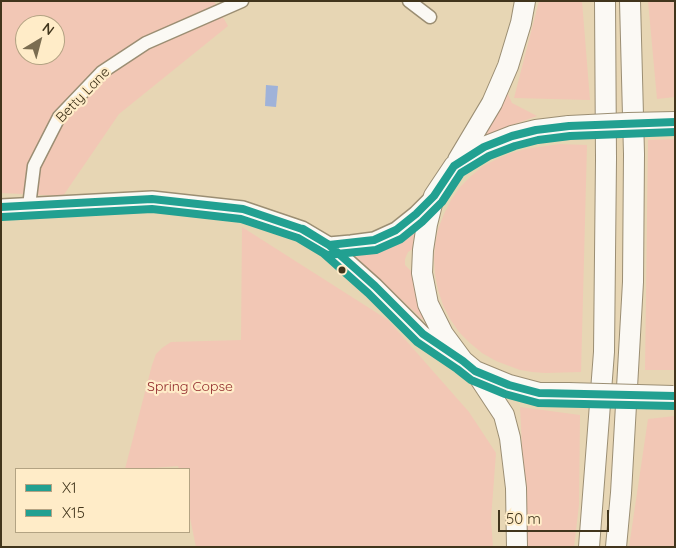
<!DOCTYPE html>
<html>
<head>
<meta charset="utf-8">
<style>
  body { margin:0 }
  #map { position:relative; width:676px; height:548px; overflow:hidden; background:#e7d6b4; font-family:Quicksand,sans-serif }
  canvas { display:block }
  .frame { position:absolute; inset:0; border:2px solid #41351c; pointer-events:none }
  .legend { position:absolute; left:15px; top:468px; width:175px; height:65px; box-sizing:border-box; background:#ffecc8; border:1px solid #b3a383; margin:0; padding:6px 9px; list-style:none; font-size:15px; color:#41351c }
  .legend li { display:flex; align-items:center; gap:10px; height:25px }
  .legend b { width:25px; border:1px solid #b3a383 }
  .north { position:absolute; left:15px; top:15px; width:50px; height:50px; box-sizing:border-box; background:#ffecc8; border:1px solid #b3a383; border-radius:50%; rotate:37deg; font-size:14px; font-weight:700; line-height:20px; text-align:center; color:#41351c }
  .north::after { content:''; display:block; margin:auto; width:18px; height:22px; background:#7b6d51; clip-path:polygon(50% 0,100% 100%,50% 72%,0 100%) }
  .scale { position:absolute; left:498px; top:510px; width:111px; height:22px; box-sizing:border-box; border:2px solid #41351c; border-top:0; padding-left:6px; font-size:15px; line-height:18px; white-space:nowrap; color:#41351c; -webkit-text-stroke:4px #ffecc8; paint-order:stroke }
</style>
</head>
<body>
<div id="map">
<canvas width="676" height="548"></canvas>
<div class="frame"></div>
<ul class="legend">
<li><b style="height:6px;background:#22a091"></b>X1</li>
<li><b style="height:6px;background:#22a091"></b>X15</li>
</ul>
<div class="north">N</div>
<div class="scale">50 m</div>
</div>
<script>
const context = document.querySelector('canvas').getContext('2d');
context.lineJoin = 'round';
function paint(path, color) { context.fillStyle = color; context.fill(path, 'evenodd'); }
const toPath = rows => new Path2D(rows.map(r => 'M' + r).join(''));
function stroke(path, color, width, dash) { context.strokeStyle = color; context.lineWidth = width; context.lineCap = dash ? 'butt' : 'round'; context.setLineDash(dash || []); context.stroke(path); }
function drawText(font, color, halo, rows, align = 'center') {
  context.font = font + ' Quicksand,sans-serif'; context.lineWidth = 4.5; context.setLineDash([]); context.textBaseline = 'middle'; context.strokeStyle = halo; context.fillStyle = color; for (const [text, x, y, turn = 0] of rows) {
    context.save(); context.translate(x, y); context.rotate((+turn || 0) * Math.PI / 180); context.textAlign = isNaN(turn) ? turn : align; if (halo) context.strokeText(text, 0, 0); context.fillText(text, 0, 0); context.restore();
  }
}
paint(toPath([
  [1,1,214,1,228,26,119,114,63,196,1,193],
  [25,25,55,25,55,55,25,55],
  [539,1,582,1,590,100,514,98],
  [648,1,675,1,675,97,657,99],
  [506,90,512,103,537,116,515,124,495,132,474,145],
  [675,139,675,370,645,370,648,140],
  [559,144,587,145,581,372,545,373,532,372,520,370,496,361,482,353,470,343,459,332,450,319,443,305,438,290,435,275,434,259,435,244,438,229,444,214,451,200,460,187,471,176,483,166,497,159,511,153,526,149],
  [417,225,413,249,408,252,405,259,405,265,415,275,423,320,371,271,360,261,348,254,381,247,400,237],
  [242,227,388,320,469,412,496,453,491,519,493,547,196,547,189,513,189,469,179,469,178,466,141,469,125,469,152,365,156,354,162,348,171,342,241,340],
  [520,407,580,415,579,505,574,547,527,547],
  [675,416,674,547,629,547,648,419]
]), '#f2c7b5');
paint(toPath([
  [266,85,278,86,276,107,265,106]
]), '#9fb2d9');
const minor = toPath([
  [409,1,430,17],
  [29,206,34,166,59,117,102,72,146,43,242,1]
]);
const tertiary = toPath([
  [1,207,152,199,243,209,302,229,329,245,375,286,423,334,455,356],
  [329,245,351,243,374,240,396,230,416,214,434,196]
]);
const trunk = toPath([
  [458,160,492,103,508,66,521,23,525,1],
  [475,371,504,415,510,438,516,488,517,547],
  [568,393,539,393,509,385,475,371,463,361,443,334,428,304,422,273,423,250,427,224,434,196,454,166,484,147,512,136,536,130,569,126],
  [589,547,604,352,606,159,605,1],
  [616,547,621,493,633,282,634,154,630,1]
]);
stroke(minor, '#9b8e73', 15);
stroke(tertiary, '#9b8e73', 18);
stroke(trunk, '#9b8e73', 22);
stroke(minor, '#fbf9f4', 12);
stroke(tertiary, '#fbf9f4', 15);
stroke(trunk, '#fbf9f4', 20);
const trunkBridge = toPath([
  [569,126,628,123,675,122],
  [568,393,673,396]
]);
stroke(trunkBridge, '#9b8e73', 22, []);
stroke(trunkBridge, '#fbf9f4', 20);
stroke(toPath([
  [1,207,152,199,243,209,302,229,329,245,375,286,423,334,463,361,475,371,509,385,539,393,675,396],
  [303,229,329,245,374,240,396,230,416,214,434,196,454,166,484,147,512,136,536,130,569,126,675,122]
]), '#22a091', 8);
stroke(toPath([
  [2,217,152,209,241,219,298,238,323,253,368,293,417,342,457,369,471,380,505,394,538,403,675,406],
  [298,238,327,255,376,250,401,239,422,222,442,202,461,173,489,156,515,146,538,140,570,136,675,132]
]), '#22a091', 8);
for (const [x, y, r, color] of [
  [342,270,4.5,"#41351c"]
]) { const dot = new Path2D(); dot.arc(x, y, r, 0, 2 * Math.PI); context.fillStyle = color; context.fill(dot); stroke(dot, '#ffecc8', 2); }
drawText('14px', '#41351c', '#ffecc8', [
  ["Betty Lane",83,95,-46]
]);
drawText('14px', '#8f2527', '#ffecc8', [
  ["Spring Copse",190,387]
]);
</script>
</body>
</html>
